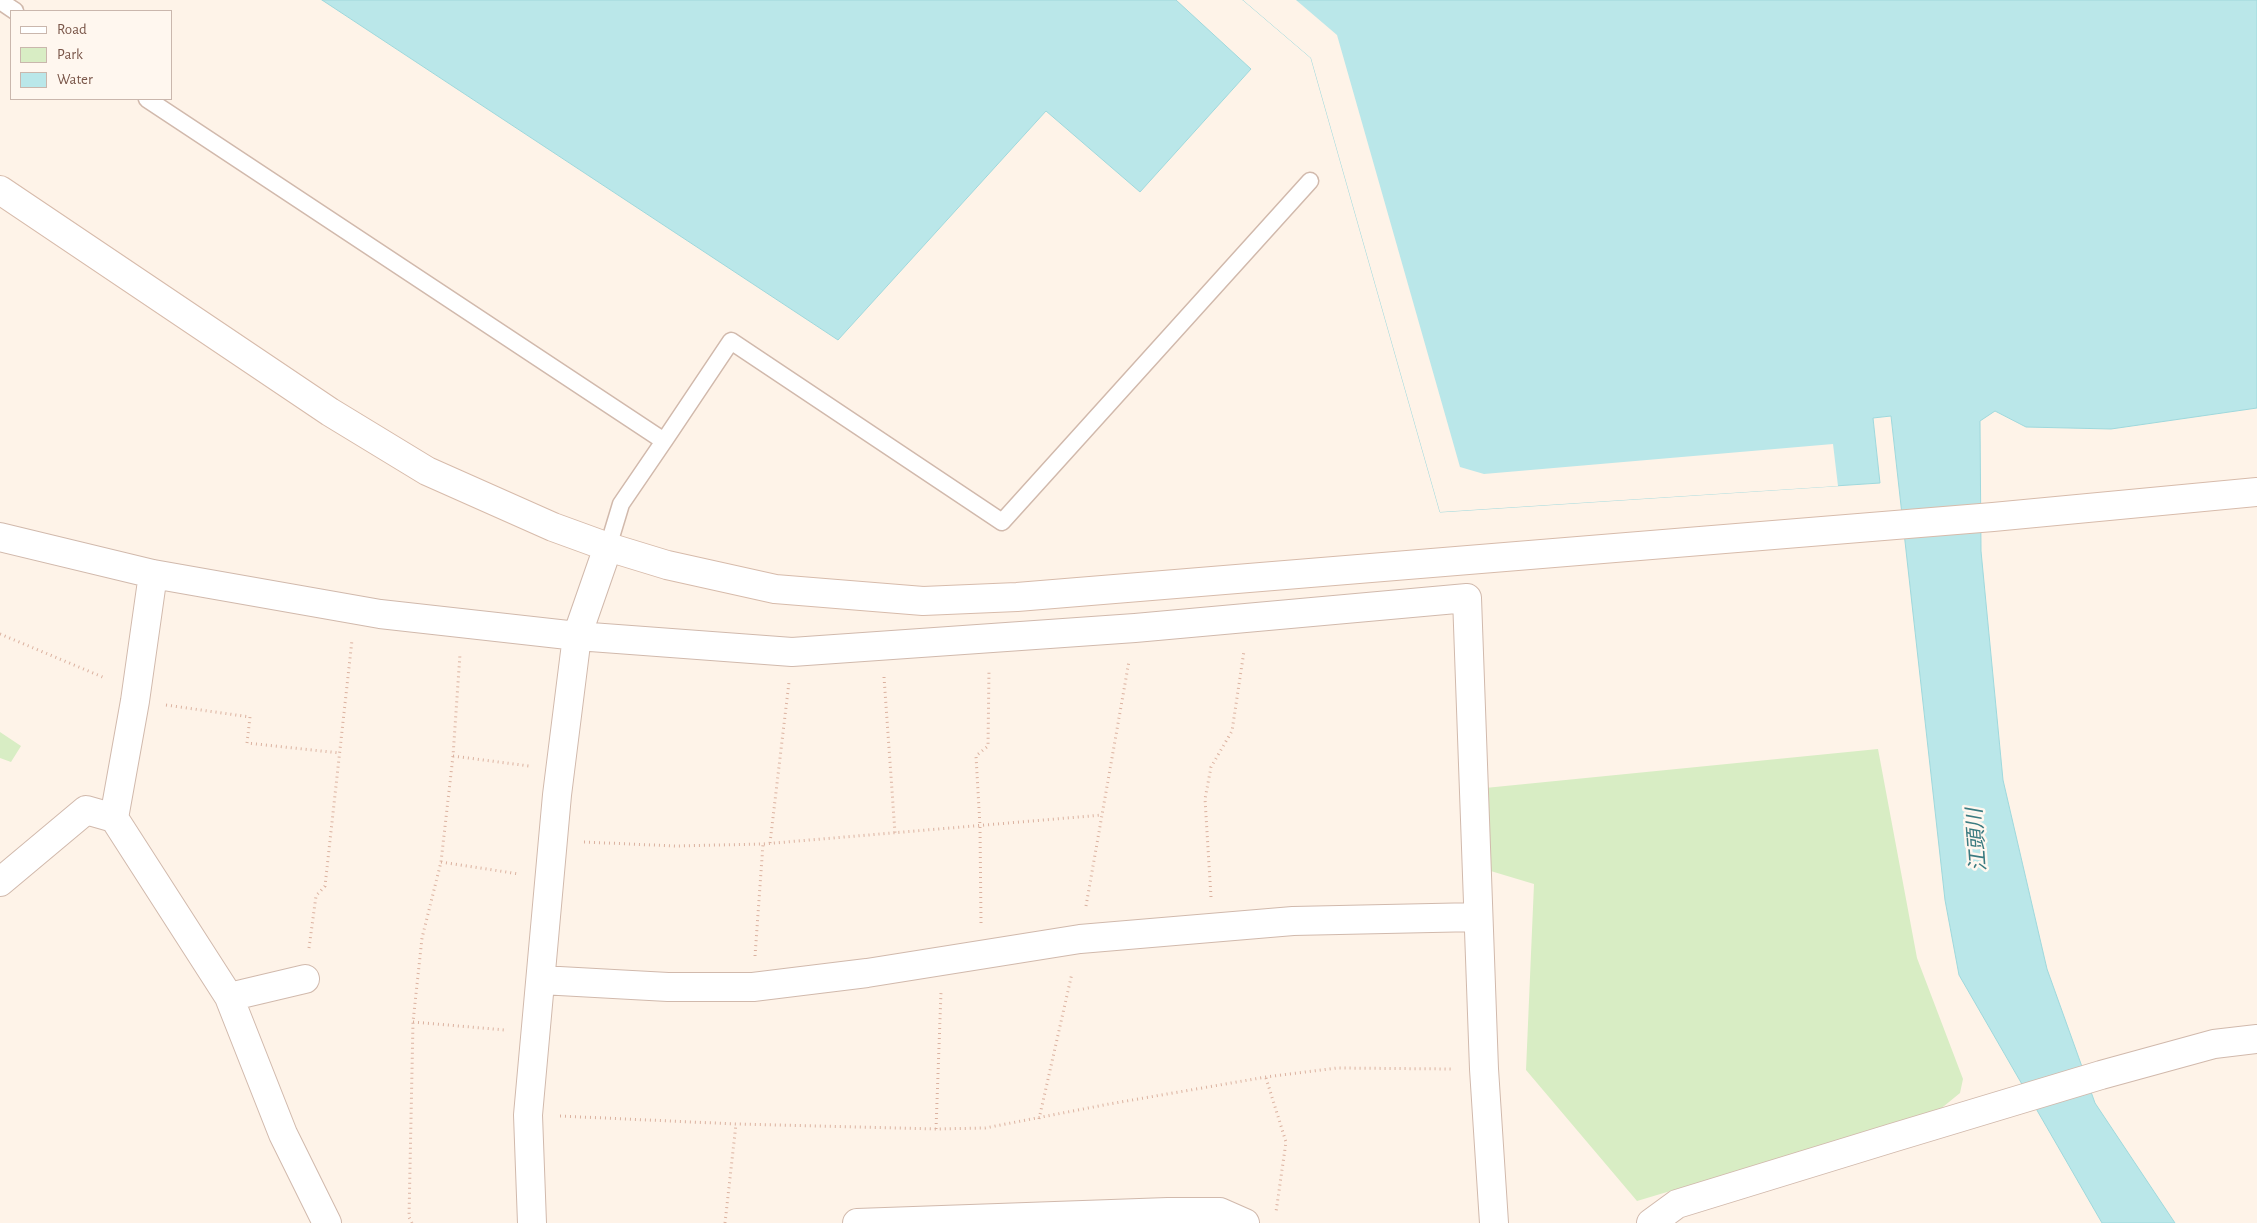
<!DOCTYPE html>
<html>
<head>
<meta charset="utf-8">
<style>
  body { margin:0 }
  #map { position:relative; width:2257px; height:1223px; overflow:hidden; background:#fef3e8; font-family:"Alegreya Sans",sans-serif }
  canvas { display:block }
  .legend { position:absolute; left:10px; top:10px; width:162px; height:90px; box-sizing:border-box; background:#fff7ef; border:1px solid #cab7ad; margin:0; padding:6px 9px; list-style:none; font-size:15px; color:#7a5649 }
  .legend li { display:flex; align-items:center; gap:10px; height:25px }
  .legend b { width:25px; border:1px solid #cab7ad }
</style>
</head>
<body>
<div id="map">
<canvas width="2257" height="1223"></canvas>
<ul class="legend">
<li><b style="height:6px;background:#fff"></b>Road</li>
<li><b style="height:14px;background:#d8edc4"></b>Park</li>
<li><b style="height:14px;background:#bae7e9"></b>Water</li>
</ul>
</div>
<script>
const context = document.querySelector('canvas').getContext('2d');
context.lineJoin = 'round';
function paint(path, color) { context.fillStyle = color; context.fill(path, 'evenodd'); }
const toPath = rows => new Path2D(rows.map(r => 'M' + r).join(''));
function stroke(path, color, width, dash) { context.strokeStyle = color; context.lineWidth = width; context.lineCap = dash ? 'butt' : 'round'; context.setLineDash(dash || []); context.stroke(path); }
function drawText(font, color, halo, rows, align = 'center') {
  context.font = font + ' "Alegreya Sans","Noto Sans JP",sans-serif'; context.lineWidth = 5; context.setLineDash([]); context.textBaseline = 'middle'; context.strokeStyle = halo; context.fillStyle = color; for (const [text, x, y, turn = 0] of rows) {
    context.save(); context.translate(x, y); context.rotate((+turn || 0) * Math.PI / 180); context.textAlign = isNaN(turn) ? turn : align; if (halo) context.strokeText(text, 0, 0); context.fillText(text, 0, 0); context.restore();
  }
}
paint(toPath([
  [0,732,21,746,11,762,0,758],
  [1878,749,1917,958,1963,1079,1960,1093,1938,1111,1637,1201,1526,1070,1534,884,1484,869,1485,788]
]), '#d8edc4');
const water = toPath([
  [322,0,1176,0,1251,69,1140,192,1046,111,838,340,322,0],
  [1243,0,2257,0,2257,408,2111,429,2026,427,1995,411,1980,421,1981,551,2003,780,2047,969,2095,1103,2175,1223,2102,1223,1959,975,1945,900,1891,416,1873,418,1880,483,1440,512,1311,58,1243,0]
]);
paint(water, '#bae7e9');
stroke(water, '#9fd8dc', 1);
paint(toPath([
  [1243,0,1296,0,1337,35,1460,467,1484,474,1833,444,1838,486,1440,512,1311,58]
]), '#fef3e8');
const lane = toPath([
  [0,1,15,11],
  [147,99,664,441,621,504,608,547],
  [664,441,731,341,1002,522,1310,181]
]);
const street = toPath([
  [0,537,153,574,380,614,577,636,792,652,1135,628,1467,598,1484,1069,1494,1223],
  [114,818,135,701,153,574],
  [0,882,86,810,114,818,229,997,283,1134,327,1223],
  [541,980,668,987,753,987,867,973,1080,939,1293,921,1478,917],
  [229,997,305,979],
  [532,1223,528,1115,557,795,577,636,608,547],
  [857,1223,1168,1212,1220,1212,1245,1223],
  [1651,1223,1677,1204,1892,1138,2101,1075,2214,1044,2257,1039]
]);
const secondary = toPath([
  [0,190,330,412,427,471,553,527,608,547,667,565,775,589,923,601,1017,597,1993,517,2257,492]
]);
stroke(lane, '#d1b9ac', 19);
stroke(street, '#d1b9ac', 30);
stroke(secondary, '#d7bbab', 30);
stroke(toPath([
  [0,634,105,678],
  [884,677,895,833],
  [166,705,250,717,247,743,340,753],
  [453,756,529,766],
  [584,842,675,846,763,844,1102,815],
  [770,843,789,682],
  [441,862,519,874],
  [1211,897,1205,799,1211,767,1232,731,1244,651],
  [1086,906,1129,661],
  [981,923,980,826,976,756,988,746,989,670],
  [309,948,316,896,325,886,352,640],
  [755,956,763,844],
  [413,1022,505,1030],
  [1266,1078,1286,1142,1276,1212],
  [560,1116,736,1124,936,1129,985,1128,1109,1104,1266,1077,1337,1068,1453,1069],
  [1039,1119,1072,973],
  [936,1129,941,992],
  [412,1223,409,1217,413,1022,422,938,441,862,453,756,460,654],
  [725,1223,736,1124]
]), '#dbb19f', 3, [1, 4]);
stroke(lane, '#fff', 16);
stroke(street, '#fff', 28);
stroke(secondary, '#fff', 28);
drawText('italic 21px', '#3b7b80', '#fff7ef', [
  ["江頭川",1977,840,-94]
]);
</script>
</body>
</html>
